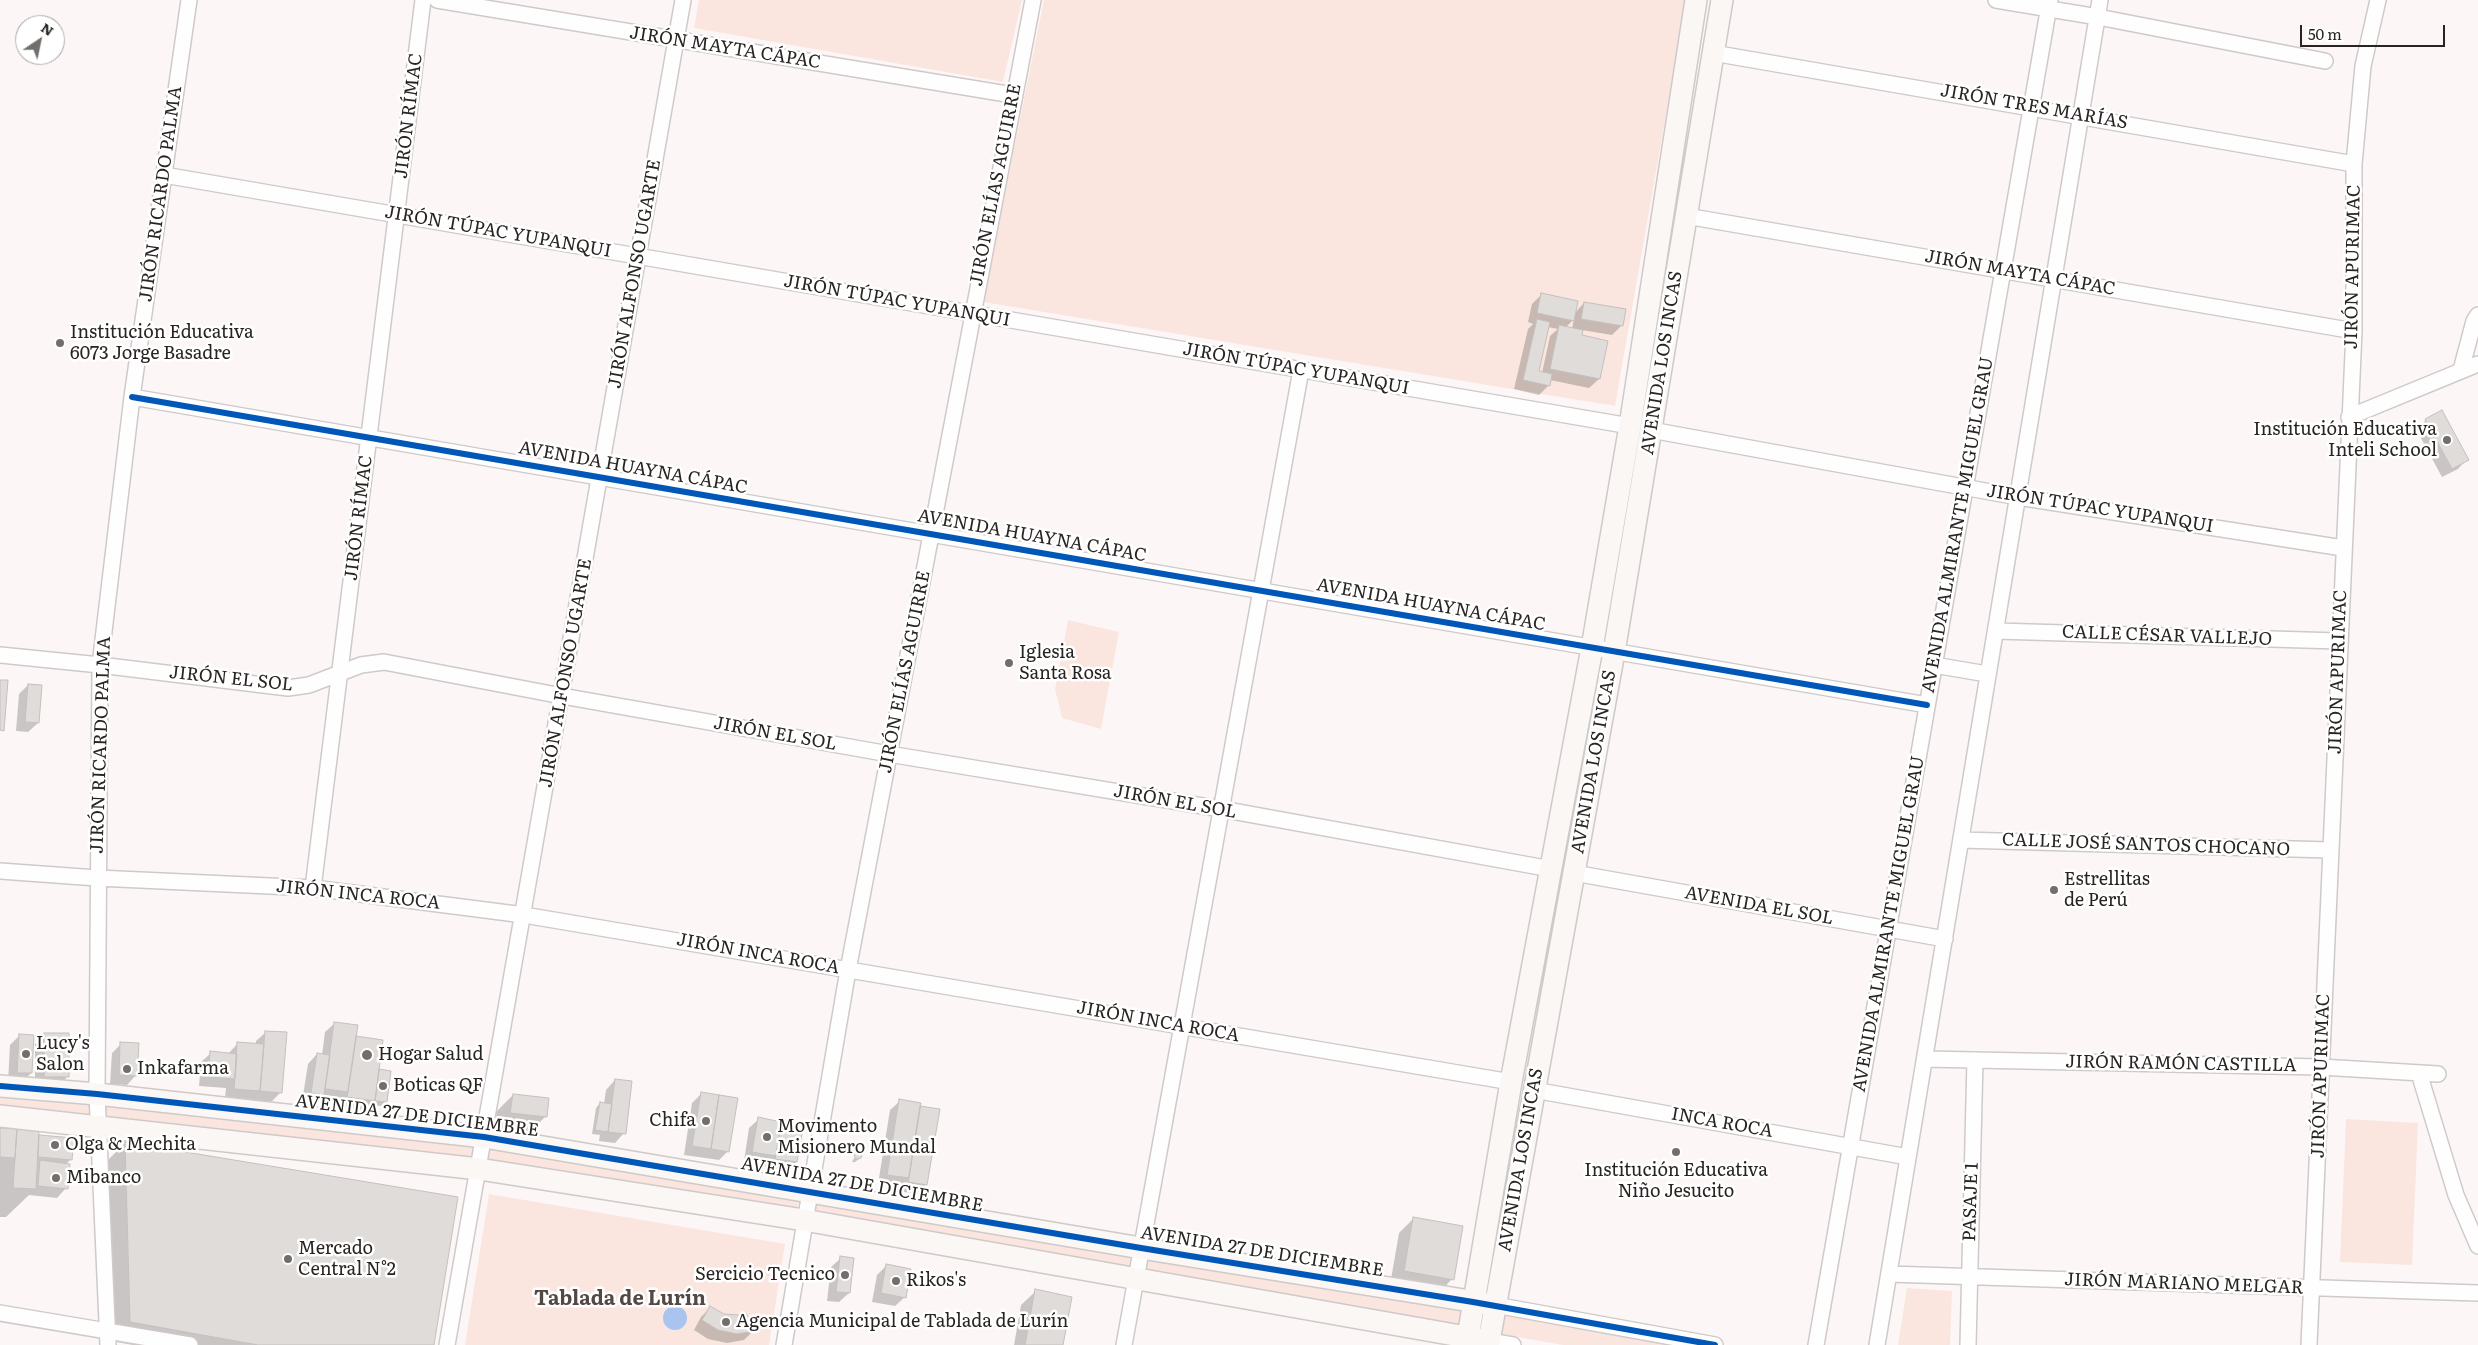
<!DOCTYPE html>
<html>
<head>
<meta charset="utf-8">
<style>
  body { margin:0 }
  #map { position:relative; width:2478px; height:1345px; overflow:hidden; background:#fcf7f6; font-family:Literata,serif }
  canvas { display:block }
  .north { position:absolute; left:15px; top:15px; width:50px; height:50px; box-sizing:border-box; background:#fff; border:1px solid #a9a7a7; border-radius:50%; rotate:34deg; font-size:14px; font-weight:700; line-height:20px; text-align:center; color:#282422 }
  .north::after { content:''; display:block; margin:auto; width:18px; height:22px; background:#726e6c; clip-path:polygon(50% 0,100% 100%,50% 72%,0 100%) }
  .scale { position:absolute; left:2300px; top:25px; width:145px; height:22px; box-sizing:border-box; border:2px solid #282422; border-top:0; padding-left:6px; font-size:15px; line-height:18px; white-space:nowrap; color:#282422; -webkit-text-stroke:4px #fff; paint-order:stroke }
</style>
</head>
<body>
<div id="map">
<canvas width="2478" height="1345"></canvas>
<div class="north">N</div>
<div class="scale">50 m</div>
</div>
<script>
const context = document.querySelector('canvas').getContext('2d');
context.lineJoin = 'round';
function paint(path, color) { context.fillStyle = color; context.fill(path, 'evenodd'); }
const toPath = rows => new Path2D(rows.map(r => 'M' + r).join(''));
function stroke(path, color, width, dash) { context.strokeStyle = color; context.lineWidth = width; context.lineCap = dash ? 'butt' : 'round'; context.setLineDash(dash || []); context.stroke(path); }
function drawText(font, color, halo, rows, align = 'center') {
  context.font = font + ' Literata,serif'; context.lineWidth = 5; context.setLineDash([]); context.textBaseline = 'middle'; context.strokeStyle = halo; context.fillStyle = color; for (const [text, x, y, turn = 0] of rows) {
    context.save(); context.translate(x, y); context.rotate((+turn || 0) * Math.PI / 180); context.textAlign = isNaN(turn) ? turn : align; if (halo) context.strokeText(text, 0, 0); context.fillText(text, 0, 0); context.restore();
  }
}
paint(toPath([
  [699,0,1022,0,1003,82,694,28],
  [1044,0,1686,0,1615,406,983,302],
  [1068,620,1119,632,1101,729,1062,718,1055,689],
  [0,1092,91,1099,91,1119,0,1110],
  [105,1102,475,1142,472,1161,105,1119],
  [2346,1119,2418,1123,2412,1265,2340,1262],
  [490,1147,801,1197,796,1210,486,1162],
  [489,1194,785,1244,769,1345,465,1345],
  [815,1199,1135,1254,1133,1269,812,1214],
  [1146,1255,1466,1312,1463,1328,1143,1272],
  [1907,1288,1952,1291,1950,1345,1898,1345],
  [1503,1313,1677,1345,1563,1345,1500,1334]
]), '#fae6df');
paint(toPath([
  '663 1318a12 12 0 1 1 24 0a12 12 0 1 1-24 0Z'
]), '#a8c4ef');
paint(toPath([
  [1542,294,1574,314,1584,303,1622,325,1612,335,1582,330,1580,336,1599,379,1589,388,1550,380,1548,386,1539,395,1514,389,1528,329,1533,324,1528,322,1532,304],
  [1574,319,1572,329,1565,328],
  [1548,327,1558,329,1550,336,1542,373,1538,372],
  [2426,420,2467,459,2458,469,2442,477,2416,429],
  [28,685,38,723,28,732,16,731,19,694],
  [335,1023,355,1037,378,1070,385,1102,381,1106,369,1105,364,1110,338,1106,339,1102,319,1098,314,1104,302,1102,308,1064,317,1054,322,1055,325,1032],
  [266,1032,280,1093,271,1102,225,1098,226,1088,199,1086,201,1062,211,1053,228,1054,238,1043,256,1044,256,1041],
  [45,1034,67,1077,58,1086,35,1086,35,1044],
  [19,1036,31,1073,22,1082,8,1082,10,1045],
  [121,1044,136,1075,127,1085,110,1084,112,1053],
  [615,1080,624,1133,615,1143,599,1141,600,1135,592,1134,596,1108,600,1103,604,1104,606,1090],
  [701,1094,728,1151,719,1160,684,1155,692,1103],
  [513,1095,545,1117,517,1145,485,1123],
  [900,1101,938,1110,926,1184,917,1194,899,1191,900,1188,878,1184,890,1110],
  [759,1119,802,1124,796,1162,787,1171,744,1161,749,1128],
  [0,1129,37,1138,39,1136,71,1159,66,1164,66,1188,57,1198,29,1195,6,1217,0,1217],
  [125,1143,433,1345,133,1345,111,1341,106,1162],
  [857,1153,860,1154,860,1158,855,1162,852,1162],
  [1414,1218,1452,1279,1438,1294,1390,1285,1399,1233],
  [841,1258,849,1293,839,1302,827,1301,831,1267],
  [887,1265,905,1297,895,1306,872,1302,877,1275],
  [1036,1291,1061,1345,1014,1345,1021,1305],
  [710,1308,723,1315,739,1317,753,1331,744,1340,727,1343,708,1339,694,1330,701,1317]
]), '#0003');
const building = toPath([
  [1541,293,1578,301,1574,321,1537,313,1541,293],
  [1584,302,1626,309,1623,326,1581,319,1584,302],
  [1537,319,1550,322,1539,371,1552,374,1550,386,1523,380,1537,319],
  [1559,325,1583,330,1582,335,1608,341,1600,379,1550,369,1559,325],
  [2442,410,2469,460,2452,469,2425,419,2442,410],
  [0,680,8,680,4,731,0,730,0,680],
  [28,684,42,685,39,723,25,722,28,684],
  [334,1022,358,1025,348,1092,325,1089,334,1022],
  [265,1031,287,1032,282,1093,260,1091,265,1031],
  [44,1033,69,1033,69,1077,44,1077,44,1033],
  [19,1034,34,1035,32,1073,17,1073,19,1034],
  [356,1036,383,1040,375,1101,347,1097,356,1036],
  [120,1042,139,1043,137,1076,119,1075,120,1042],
  [237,1042,264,1044,260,1091,234,1089,237,1042],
  [210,1051,237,1054,235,1079,208,1077,210,1051],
  [317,1053,330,1055,324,1095,311,1093,317,1053],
  [379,1069,391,1071,387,1102,375,1101,379,1069],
  [615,1079,632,1081,626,1134,608,1132,615,1079],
  [701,1092,719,1095,711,1149,692,1146,701,1092],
  [513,1094,549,1098,547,1117,510,1113,513,1094],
  [719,1095,738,1098,729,1152,711,1149,719,1095],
  [899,1099,921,1103,909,1178,887,1175,899,1099],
  [600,1102,612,1104,608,1132,595,1130,600,1102],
  [920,1106,940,1109,927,1185,908,1182,920,1106],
  [758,1117,781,1122,776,1156,752,1152,758,1117],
  [782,1120,804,1123,797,1162,775,1159,782,1120],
  [0,1128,17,1128,15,1158,0,1157,0,1128],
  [17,1128,39,1130,36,1189,13,1188,17,1128],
  [39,1135,74,1138,72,1160,38,1157,39,1135],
  [125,1142,458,1197,434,1345,258,1345,130,1322,125,1142],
  '854 1155a4 4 0 1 1 8 0a4 4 0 1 1-8 0Z',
  [40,1160,70,1164,68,1189,38,1186,40,1160],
  [1413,1217,1463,1226,1454,1280,1404,1271,1413,1217],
  [840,1256,854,1258,850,1293,836,1292,840,1256],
  [886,1264,911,1269,906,1298,881,1293,886,1264],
  [1035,1289,1072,1297,1063,1345,1025,1345,1035,1289],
  [710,1306,724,1314,739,1315,746,1313,755,1331,737,1334,718,1330,702,1320,710,1306]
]);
paint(building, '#e0dcda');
stroke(building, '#c4c0bf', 1);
const street = toPath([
  [437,0,1013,95],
  [1996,0,2098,17,2325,61],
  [1713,53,2354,164],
  [164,175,1630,426],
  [1686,216,2354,331],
  [2461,370,2474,321,2478,315],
  [132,397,1927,705],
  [2349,417,2478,364],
  [1651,430,2018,497,2343,548],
  [1996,631,2339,641],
  [0,655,100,665,288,688,309,685,361,665,384,662,562,696,889,754,1221,809,1551,869],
  [1934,665,1987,674],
  [1961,840,2330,850],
  [0,871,97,878,313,888,524,915,1511,1082],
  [1574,873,1945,939],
  [313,888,423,0],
  [1925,1059,2321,1067,2438,1074],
  [2419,1073,2456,1195,2478,1246],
  [1534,1090,1908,1157],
  [1889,1274,2478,1293],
  [1495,1305,1715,1345],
  [0,1313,190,1345],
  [108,1345,97,1094,100,665,132,397,189,0],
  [447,1345,683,0],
  [784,1345,848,970,1033,0],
  [1124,1345,1301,370],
  [1488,1345,1489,1341,1513,1345],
  [1816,1345,2050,0],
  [1877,1345,2100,0],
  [1968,1345,1975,1060],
  [2309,1345,2354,331,2354,164,2363,66,2378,0]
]);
const secondary = toPath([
  [0,1086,97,1094,484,1137,1141,1248,1495,1305],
  [0,1116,479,1169,804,1220,1489,1341,1614,652,1722,0],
  [1468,1337,1511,1082,1592,648,1630,426,1696,0]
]);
stroke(street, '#cfcac9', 18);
stroke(secondary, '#cfcac9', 24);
stroke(street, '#fffefe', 15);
stroke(secondary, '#faf7f5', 21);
stroke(toPath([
  [132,397,1927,705],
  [0,1086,97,1094,484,1137,1141,1248,1473,1302,1715,1345]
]), '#0057b8', 6);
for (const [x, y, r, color] of [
  [60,343,5,"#726e6c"],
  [2447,440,5,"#726e6c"],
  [1009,663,5,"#726e6c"],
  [2054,890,5,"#726e6c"],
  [26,1054,5,"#726e6c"],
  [367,1055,6,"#726e6c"],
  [127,1069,5,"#726e6c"],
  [383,1086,5,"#726e6c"],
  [706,1121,5,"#726e6c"],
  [767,1137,5,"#726e6c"],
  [55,1145,5,"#726e6c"],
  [1676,1152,5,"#726e6c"],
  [56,1178,5,"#726e6c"],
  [288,1259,5,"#726e6c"],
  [845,1275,5,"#726e6c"],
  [896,1281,5,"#726e6c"],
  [726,1322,5,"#726e6c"]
]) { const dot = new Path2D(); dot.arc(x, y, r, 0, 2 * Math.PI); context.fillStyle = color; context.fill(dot); stroke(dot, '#fff', 2); }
drawText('18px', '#282422', '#fff', [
  ["JIRÓN MAYTA CÁPAC",725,48,9],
  ["JIRÓN TRES MARÍAS",2034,107,10],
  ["JIRÓN RÍMAC",409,116,-83],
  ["JIRÓN ELÍAS AGUIRRE",996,185,-79],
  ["JIRÓN RICARDO PALMA",161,194,-82],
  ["JIRÓN TÚPAC YUPANQUI",498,232,10],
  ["JIRÓN APURIMAC",2353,267,-89],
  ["JIRÓN MAYTA CÁPAC",2020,273,10],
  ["JIRÓN ALFONSO UGARTE",635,274,-80],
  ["JIRÓN TÚPAC YUPANQUI",897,301,10],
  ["AVENIDA LOS INCAS",1662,363,-81],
  ["JIRÓN TÚPAC YUPANQUI",1296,369,10],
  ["AVENIDA HUAYNA CÁPAC",633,468,10],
  ["JIRÓN TÚPAC YUPANQUI",2100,509,9],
  ["JIRÓN RÍMAC",359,518,-83],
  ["AVENIDA ALMIRANTE MIGUEL GRAU",1958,525,-80],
  ["AVENIDA HUAYNA CÁPAC",1032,536,10],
  ["AVENIDA HUAYNA CÁPAC",1431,605,10],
  ["CALLE CÉSAR VALLEJO",2167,636,2],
  ["JIRÓN ELÍAS AGUIRRE",905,672,-79],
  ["JIRÓN APURIMAC",2338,672,-88],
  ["JIRÓN ALFONSO UGARTE",566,673,-80],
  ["JIRÓN EL SOL",231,679,6],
  ["JIRÓN EL SOL",775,734,10],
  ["JIRÓN RICARDO PALMA",101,745,-88],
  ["AVENIDA LOS INCAS",1594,762,-80],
  ["JIRÓN EL SOL",1175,802,10],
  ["CALLE JOSÉ SANTOS CHOCANO",2146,845,2],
  ["JIRÓN INCA ROCA",358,895,6],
  ["AVENIDA EL SOL",1759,906,10],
  ["AVENIDA ALMIRANTE MIGUEL GRAU",1889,924,-80],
  ["JIRÓN INCA ROCA",758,954,10],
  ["JIRÓN INCA ROCA",1158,1022,10],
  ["JIRÓN RAMÓN CASTILLA",2181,1064,1],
  ["JIRÓN APURIMAC",2321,1076,-88],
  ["AVENIDA 27 DE DICIEMBRE",417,1116,7],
  ["INCA ROCA",1722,1123,10],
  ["AVENIDA LOS INCAS",1521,1160,-80],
  ["AVENIDA 27 DE DICIEMBRE",862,1185,10],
  ["PASAJE 1",1971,1202,-88],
  ["AVENIDA 27 DE DICIEMBRE",1262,1252,9],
  ["JIRÓN MARIANO MELGAR",2184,1284,2]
]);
drawText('18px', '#282422', '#fff', [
  ["Institución Educativa",70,333],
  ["6073 Jorge Basadre",70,354],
  ["Institución Educativa",2437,430,"right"],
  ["Inteli School",2437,451,"right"],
  ["Iglesia",1019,653],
  ["Santa Rosa",1019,674],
  ["Estrellitas",2064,880],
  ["de Perú",2064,901],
  ["Lucy's",36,1044],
  ["Salon",36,1065],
  ["Hogar Salud",378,1055],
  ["Inkafarma",137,1069],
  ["Boticas QF",393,1086],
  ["Chifa",696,1121,"right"],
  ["Movimento",777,1127],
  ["Misionero Mundal",777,1148],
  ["Olga & Mechita",65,1145],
  ["Institución Educativa",1676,1171,"center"],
  ["Niño Jesucito",1676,1192,"center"],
  ["Mibanco",66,1178],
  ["Mercado",298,1249],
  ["Central N°2",298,1270],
  ["Sercicio Tecnico",835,1275,"right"],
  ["Rikos's",906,1281],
  ["Agencia Municipal de Tablada de Lurín",736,1322]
], 'left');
drawText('bold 20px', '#524844', '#fff', [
  ["Tablada de Lurín",620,1299]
]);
</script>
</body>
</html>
